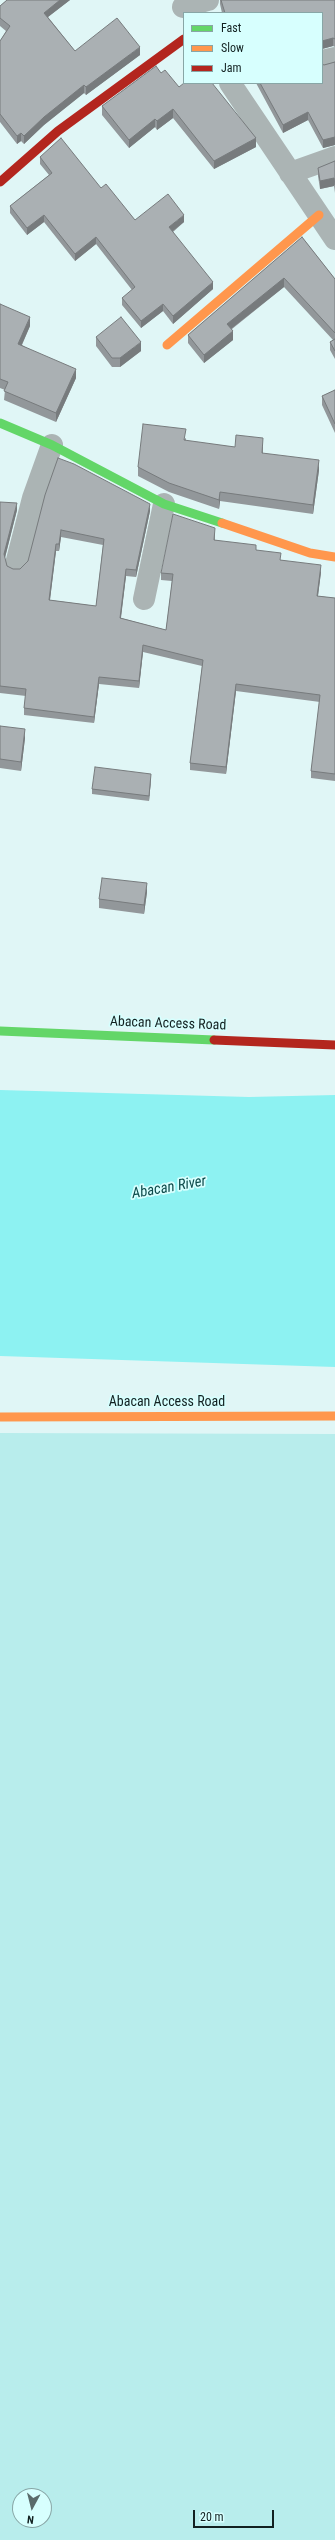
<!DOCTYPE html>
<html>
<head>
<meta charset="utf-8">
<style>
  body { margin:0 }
  #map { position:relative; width:335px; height:2540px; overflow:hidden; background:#e0f6f6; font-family:"Roboto Condensed",sans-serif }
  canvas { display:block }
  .legend { position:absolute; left:183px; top:12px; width:140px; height:72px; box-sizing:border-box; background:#d7fffe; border:1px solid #88a6a6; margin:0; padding:5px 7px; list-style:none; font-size:12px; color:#122121 }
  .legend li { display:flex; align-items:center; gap:8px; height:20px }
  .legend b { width:20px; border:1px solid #88a6a6 }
  .north { position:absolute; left:12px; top:2488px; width:40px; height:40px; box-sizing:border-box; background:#d7fffe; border:1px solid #88a6a6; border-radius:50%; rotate:187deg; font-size:11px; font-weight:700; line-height:16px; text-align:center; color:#122121 }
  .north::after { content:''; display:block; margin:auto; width:14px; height:18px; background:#5a6c6c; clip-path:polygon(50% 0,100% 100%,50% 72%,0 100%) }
  .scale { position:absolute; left:193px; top:2510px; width:81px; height:18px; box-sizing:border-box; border:2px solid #122121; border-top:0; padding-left:5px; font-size:12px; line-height:14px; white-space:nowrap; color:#122121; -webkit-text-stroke:3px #d7fffe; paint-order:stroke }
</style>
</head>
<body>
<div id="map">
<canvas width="335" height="2540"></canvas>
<ul class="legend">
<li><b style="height:5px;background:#63d668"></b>Fast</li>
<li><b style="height:5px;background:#ff974d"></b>Slow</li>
<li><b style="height:5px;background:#b3261e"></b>Jam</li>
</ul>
<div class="north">N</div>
<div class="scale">20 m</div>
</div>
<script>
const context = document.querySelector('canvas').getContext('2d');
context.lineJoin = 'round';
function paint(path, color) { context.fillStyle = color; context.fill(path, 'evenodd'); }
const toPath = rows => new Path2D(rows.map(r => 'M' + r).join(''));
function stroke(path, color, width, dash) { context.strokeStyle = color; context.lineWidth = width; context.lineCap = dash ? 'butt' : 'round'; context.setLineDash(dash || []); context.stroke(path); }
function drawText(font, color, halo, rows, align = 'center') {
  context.font = font + ' "Roboto Condensed",sans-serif'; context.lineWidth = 3.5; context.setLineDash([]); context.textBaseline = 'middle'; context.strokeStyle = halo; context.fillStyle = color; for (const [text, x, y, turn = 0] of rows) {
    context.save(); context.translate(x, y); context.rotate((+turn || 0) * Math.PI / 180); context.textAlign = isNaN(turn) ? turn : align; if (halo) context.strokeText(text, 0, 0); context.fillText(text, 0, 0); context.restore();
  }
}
paint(toPath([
  [0,1433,335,1434,335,2540,0,2540],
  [20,2496,44,2496,44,2520,20,2520]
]), '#b8edec');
paint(toPath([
  [0,1090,249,1097,335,1095,335,1367,0,1356]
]), '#8df2f2');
stroke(toPath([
  [183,7,208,0],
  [322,61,335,58],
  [230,83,335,239],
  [290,173,335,157],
  [16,564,33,498,52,445],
  [144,599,164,504]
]), '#abb4b4', 22);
stroke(toPath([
  [0,423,52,445,164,504,222,523],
  [0,1031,214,1040]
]), '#63d668', 9);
stroke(toPath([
  [167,345,319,215],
  [222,523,310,553,335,557],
  [0,1417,335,1416]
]), '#ff974d', 9);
stroke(toPath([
  [0,182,58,131,184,39],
  [214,1040,335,1045]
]), '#b3261e', 9);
paint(toPath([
  [7,0,70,0,48,17,75,51,140,55,86,95,84,93,44,125,24,144,21,141,17,144,0,122,0,41,6,31,0,26,0,6],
  [220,0,335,0,335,47,333,46,322,49,322,13,222,13,220,4],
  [335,62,335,145,323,148,308,120,283,133,256,83,322,83,324,65],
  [161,73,179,87,256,147,214,169,173,118,157,130,155,127,129,148,102,115,102,106],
  [40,157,101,188,135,220,184,222,173,232,213,289,173,324,163,311,141,328,122,305,122,298,132,290,96,244,75,261,44,222,27,235,10,213,10,206,49,175,40,164],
  [335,161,335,193,334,186,320,189,318,176,318,168],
  [302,237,335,279,335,359,330,350,330,342,333,340,284,287,232,329,233,340,204,363,188,343,188,335],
  [0,304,30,326,22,345,76,378,56,422,4,400,5,390,0,388],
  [96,337,141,351,120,367,112,367,96,346],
  [335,390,335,433,322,405,322,396],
  [186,438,186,441,235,447,263,447,263,454,319,470,313,514,220,501,219,509,169,492,138,476,138,467],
  [45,495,150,511,136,577,126,576,121,618,166,630,172,581,161,580,161,573,215,534,215,540,256,550,281,560,321,572,318,596,335,598,335,781,311,778,311,771,320,702,236,691,226,774,190,770,190,763,202,666,143,652,139,688,99,684,94,723,24,715,24,708,26,696,0,693,0,502,17,510,5,558,7,566,13,569,20,569,28,561],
  [61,537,103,545,96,606,50,600,56,551,59,551],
  [0,726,25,738,21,771,0,768],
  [151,779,149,801,92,794,92,789],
  [147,892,144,914,99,908,99,899]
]), '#92979a');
paint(toPath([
  [60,0,70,0,44,20,44,13],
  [333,38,333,46,322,49,322,41],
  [140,47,140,55,86,95,86,87],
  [84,85,84,93,44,125,24,144,24,136,44,117],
  [173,109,173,118,157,130,157,121],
  [308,112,308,120,283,133,283,125],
  [155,119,155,127,129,148,129,140],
  [21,133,21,141,17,144,17,136],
  [335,137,335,145,323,148,323,140],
  [256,138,256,147,214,169,214,161],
  [334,178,334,186,320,189,320,181],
  [44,215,44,222,27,235,27,228],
  [184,215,184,222,169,234,169,227],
  [96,237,96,244,75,261,75,254],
  [284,278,284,287,227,332,227,324],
  [213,282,213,289,173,324,173,316],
  [163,304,163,311,141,328,141,321],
  [30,317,30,326,18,353,18,344],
  [233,331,233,340,204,363,204,355],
  [141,342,141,351,120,367,120,358],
  [76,369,76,378,56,422,56,413],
  [319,460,319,470,313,514,313,505],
  [220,492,220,501,219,509,219,500],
  [17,503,17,510,4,561,4,554],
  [150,504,150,511,136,577,136,570],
  [61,530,61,537,59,551,59,544],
  [56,544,56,551,49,607,49,600],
  [321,565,321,572,317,603,317,596],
  [126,569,126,576,120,624,120,618],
  [143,645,143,652,139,688,139,681],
  [99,677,99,684,94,723,94,717],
  [236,684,236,691,226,774,226,767],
  [25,729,25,738,21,771,21,762],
  [151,774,151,779,149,801,149,796],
  [147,883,147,892,144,914,144,905]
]), '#777b7d');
const building = toPath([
  [7,0,60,0,44,13,75,51,117,18,140,47,86,87,84,85,44,117,24,136,21,133,17,136,0,114,0,41,10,26,0,18,0,6,7,0],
  [221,0,335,0,335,39,333,38,322,41,322,13,225,13,221,0],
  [335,62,335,137,323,140,308,112,283,125,260,83,322,83,322,64,324,65,335,62],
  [156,66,161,73,165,70,179,87,184,83,212,83,256,138,214,161,173,109,157,121,155,119,129,140,102,106,156,66],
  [61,138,101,188,106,184,135,220,168,194,184,215,169,227,213,282,173,316,163,304,141,321,122,298,135,287,96,237,75,254,44,215,27,228,10,206,52,173,40,157,61,138],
  [335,161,335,185,334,178,320,181,318,168,335,161],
  [302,237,335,279,335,333,284,278,227,324,233,331,204,355,188,335,302,237],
  [0,304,30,317,18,344,76,369,56,413,4,391,8,382,0,379,0,304],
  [121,317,141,342,120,358,112,358,96,337,121,317],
  [335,339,335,351,330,342,335,339],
  [335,390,335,424,322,396,335,390],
  [143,424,186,429,184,440,235,447,236,435,263,438,262,453,319,460,313,505,220,492,219,500,169,483,138,467,143,424],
  [58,458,74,464,150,504,136,570,126,569,120,618,166,630,173,574,161,573,173,514,215,528,214,540,256,545,256,550,281,553,280,560,321,565,317,596,335,598,335,774,311,771,320,695,236,684,226,767,190,763,203,660,143,645,139,681,99,677,94,717,24,708,26,689,0,686,0,502,17,503,4,554,7,566,13,569,20,569,28,561,45,495,58,458],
  [61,530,104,539,96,606,49,600,56,544,59,544,61,530],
  [0,726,25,729,21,762,0,759,0,726],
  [95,767,151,774,149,796,92,789,95,767],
  [102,878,147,883,144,905,99,899,102,878]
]);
paint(building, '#aab0b3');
stroke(building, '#777b7d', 1);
drawText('14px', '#122121', '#d7fffe', [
  ["Abacan Access Road",168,1024,2],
  ["Abacan Access Road",167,1402]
]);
drawText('italic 15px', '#0d4b4b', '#d7fffe', [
  ["Abacan River",169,1188,-10]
]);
</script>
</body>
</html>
